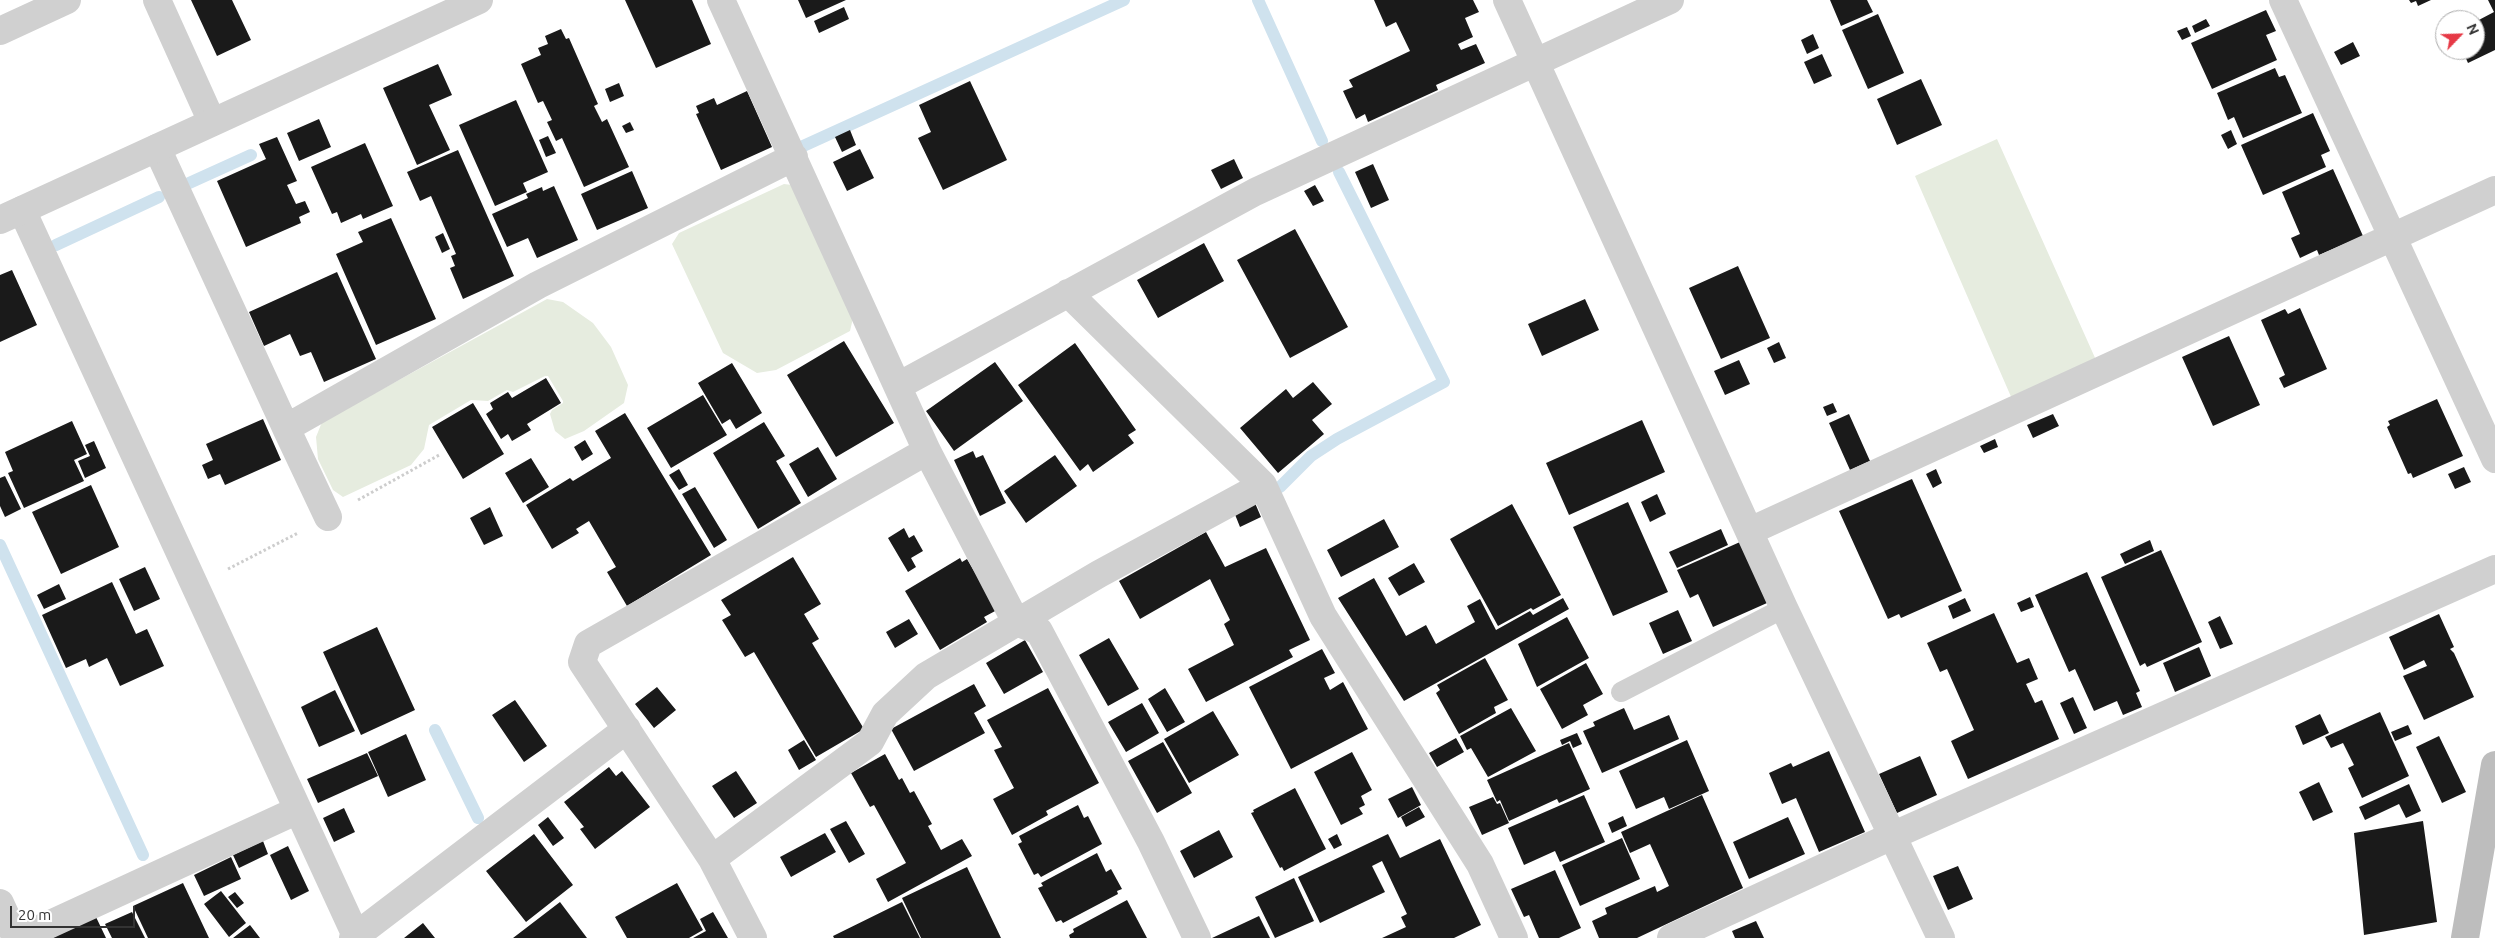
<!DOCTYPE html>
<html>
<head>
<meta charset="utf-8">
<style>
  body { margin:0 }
  #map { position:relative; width:2495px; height:938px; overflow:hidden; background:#fff; font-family:Ubuntu,sans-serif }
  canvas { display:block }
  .north { position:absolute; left:2435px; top:10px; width:50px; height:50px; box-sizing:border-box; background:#fff; border:1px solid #adadad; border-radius:50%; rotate:66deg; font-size:14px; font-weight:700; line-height:20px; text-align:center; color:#333 }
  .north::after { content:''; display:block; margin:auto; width:18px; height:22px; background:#e63946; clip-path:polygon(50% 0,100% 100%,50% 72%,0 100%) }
  .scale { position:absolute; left:10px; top:906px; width:125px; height:22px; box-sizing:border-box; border:2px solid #333; border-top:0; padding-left:6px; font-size:15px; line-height:18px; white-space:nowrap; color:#333; -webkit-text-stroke:4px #fff; paint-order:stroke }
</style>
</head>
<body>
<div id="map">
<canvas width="2495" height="938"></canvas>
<div class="north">N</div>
<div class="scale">20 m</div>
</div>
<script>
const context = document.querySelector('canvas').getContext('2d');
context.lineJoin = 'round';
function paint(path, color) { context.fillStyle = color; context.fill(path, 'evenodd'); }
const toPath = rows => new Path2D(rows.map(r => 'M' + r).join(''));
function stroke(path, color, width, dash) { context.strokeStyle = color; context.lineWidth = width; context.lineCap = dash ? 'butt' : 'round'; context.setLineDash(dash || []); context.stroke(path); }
paint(toPath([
  [1997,139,2096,360,2012,399,1915,176],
  [784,184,792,185,853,318,850,331,776,370,757,373,723,353,672,244,679,233],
  [547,299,563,302,593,323,611,347,628,385,624,403,584,431,565,439,555,431,550,414,552,410,563,403,563,401,548,376,545,376,513,392,507,390,488,401,471,400,429,425,424,449,411,465,343,497,333,490,318,459,316,437,322,422]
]), '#e6ecdf');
stroke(toPath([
  [1258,0,1322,141],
  [801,147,1124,0],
  [187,184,251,155],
  [56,245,159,197],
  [1280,487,1311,456,1337,439,1444,382,1339,172],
  [0,545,143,855],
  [435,730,478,818]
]), '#cfe2ee', 12);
paint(toPath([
  [191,0,232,0,251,40,217,56],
  [625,0,692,0,711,44,656,68],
  [798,0,846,0,806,18],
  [1374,0,1473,0,1479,12,1465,18,1473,37,1458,44,1461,50,1476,44,1485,63,1436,85,1438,90,1368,122,1365,114,1356,119,1343,91,1353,87,1349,80,1410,51,1396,22,1386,27],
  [1830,0,1867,0,1873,12,1841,26],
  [2409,0,2431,0,2418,6,2416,1,2411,3],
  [2488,0,2495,0,2495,50,2468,63,2462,50,2475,50,2475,22,2494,12],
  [844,7,849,19,819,33,814,21],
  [2266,10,2276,31,2266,35,2277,60,2212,89,2191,43],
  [1878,14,1904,73,1868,89,1842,30],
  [2206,19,2210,26,2195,33,2192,26],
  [2187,27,2191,36,2182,40,2177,31],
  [561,29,566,39,569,38,598,104,594,106,602,122,607,119,629,167,584,187,562,138,556,141,547,122,552,120,543,101,538,103,521,64,541,55,538,48,548,44,545,36],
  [1813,34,1819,48,1807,54,1801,40],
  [2353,42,2360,56,2341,65,2334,52],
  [1822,54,1832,76,1814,84,1804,62],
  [438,64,452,95,429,105,450,150,417,165,383,88],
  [2275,68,2279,77,2285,75,2302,113,2243,138,2234,117,2228,120,2217,93],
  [1921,79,1942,125,1897,145,1877,99],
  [970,81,1007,160,943,190,918,138,931,132,919,105],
  [619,83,624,96,610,102,605,89],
  [747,91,772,147,721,170,696,114,699,113,696,106,714,98,717,105],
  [516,100,548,172,523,183,527,192,495,206,459,125],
  [2313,113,2330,151,2321,155,2326,167,2263,195,2241,145],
  [319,119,331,147,299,161,287,133],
  [630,122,634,130,626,133,622,126],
  [850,130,856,145,842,152,835,137],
  [2231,130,2237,144,2228,149,2221,135],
  [548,136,556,153,546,157,539,140],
  [277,137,297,181,287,185,296,204,305,201,310,212,299,217,301,223,246,247,217,181,266,159,259,144],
  [365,143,393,206,363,219,361,214,341,223,337,212,332,214,311,167],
  [860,149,874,178,847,191,833,162],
  [458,150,514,276,463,299,450,268,455,266,451,256,456,254,431,196,420,201,407,172],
  [1234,159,1243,178,1221,189,1211,170],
  [1373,164,1389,200,1371,208,1355,172],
  [2333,169,2363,236,2319,255,2317,250,2300,258,2291,238,2300,234,2282,192],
  [632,171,648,208,597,230,581,194],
  [1315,185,1324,201,1313,206,1304,191],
  [554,186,578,240,537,258,528,238,507,247,492,214,528,198,526,194,542,187,543,191],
  [391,218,436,319,376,345,336,254,363,242,358,232],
  [1295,229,1348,327,1290,358,1237,260],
  [443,233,450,249,442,253,435,237],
  [1204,243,1224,281,1158,318,1137,280],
  [1738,266,1770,338,1721,359,1689,288],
  [12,270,37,325,0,342,0,275],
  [337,272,376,359,324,382,311,352,300,356,290,334,264,346,249,312],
  [1585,299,1599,330,1542,356,1528,324],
  [2300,308,2327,369,2284,388,2279,378,2285,375,2261,320,2285,309,2288,314],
  [2229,336,2260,405,2213,426,2182,357],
  [844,341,894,423,836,457,787,375],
  [1779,342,1786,358,1774,363,1767,348],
  [1075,343,1136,430,1128,435,1134,443,1093,472,1088,464,1080,471,1018,385],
  [1739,360,1750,384,1725,395,1714,371],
  [995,362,1023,401,954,451,926,411],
  [732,363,762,413,736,429,730,419,722,424,698,383],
  [546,378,561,403,527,424,531,430,512,441,508,434,501,439,486,414,493,409,490,403,508,392,512,398],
  [1313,382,1332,404,1312,420,1324,434,1278,473,1240,428,1286,389,1293,398],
  [703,395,727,435,671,468,647,428],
  [2437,399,2463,456,2413,478,2411,473,2408,474,2387,427,2390,425,2388,421],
  [473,403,504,454,463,479,432,427],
  [1833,403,1837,412,1827,416,1823,407],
  [625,413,711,555,627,606,607,572,616,567,589,521,576,529,579,533,552,549,526,505,570,478,573,481,611,458,595,431],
  [1849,414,1870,461,1850,470,1829,423],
  [2053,414,2059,426,2033,438,2027,425],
  [263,419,281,460,225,485,220,474,208,479,202,465,213,460,206,444],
  [1642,420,1665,472,1569,515,1546,463],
  [72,421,87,454,74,460,84,481,24,508,8,473,13,471,5,452],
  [764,422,785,456,776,461,801,503,758,529,713,453],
  [1995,439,1998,447,1984,453,1980,446],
  [585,440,593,454,582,461,574,447],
  [94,441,106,468,85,478,78,461,90,456,85,445],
  [818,447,837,479,808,497,789,464],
  [973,451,976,458,983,455,1006,503,980,516,954,460],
  [1055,455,1077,486,1026,523,1004,491],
  [531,458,549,487,523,503,505,473],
  [2464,467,2471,482,2455,489,2448,474],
  [679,469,688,485,679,490,669,475],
  [1936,469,1942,483,1933,488,1926,474],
  [5,476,21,509,5,517,0,506,0,478],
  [1912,479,1962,591,1901,618,1899,614,1888,619,1839,511],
  [91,485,119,547,61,574,32,512],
  [695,487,727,540,714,548,682,494],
  [1657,494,1666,514,1650,522,1641,502],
  [1628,502,1668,592,1613,616,1573,527],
  [1255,503,1261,517,1240,527,1234,512],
  [1512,504,1561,595,1533,610,1531,608,1498,626,1450,539],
  [490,507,503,536,484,545,470,518],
  [1384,519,1399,547,1341,577,1327,550],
  [904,528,909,538,914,535,923,551,911,558,916,567,908,572,888,538],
  [1721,529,1728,545,1677,568,1669,552],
  [1206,532,1225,567,1266,548,1310,640,1289,650,1293,657,1206,702,1188,669,1234,645,1224,624,1230,620,1210,579,1140,619,1119,581],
  [2150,540,2154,551,2125,564,2120,554],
  [1740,542,1767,603,1713,627,1698,594,1690,598,1677,570],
  [2161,550,2202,642,2147,667,2145,663,2140,666,2101,577],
  [793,557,821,604,804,614,819,639,812,643,864,729,816,757,754,652,745,657,722,620,731,615,721,600],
  [960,558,962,562,967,559,997,610,984,617,987,622,940,650,905,591],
  [1414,563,1425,582,1399,596,1388,578],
  [145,567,160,599,134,611,119,579],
  [2087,572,2140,691,2136,693,2142,707,2123,715,2117,701,2094,711,2075,669,2069,672,2035,595],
  [1374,578,1406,636,1426,625,1436,644,1475,622,1467,606,1480,599,1496,630,1530,611,1533,615,1563,598,1569,609,1404,701,1338,598],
  [112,582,136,634,147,629,164,666,120,686,107,658,89,667,86,659,66,668,42,615],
  [59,584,66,599,44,609,37,595],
  [2030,597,2034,607,2021,612,2017,603],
  [1965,598,1971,611,1953,619,1948,606],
  [1678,610,1692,641,1663,654,1649,623],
  [1994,613,2017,663,2029,658,2038,679,2026,684,2035,703,2042,700,2059,739,1968,779,1951,741,1974,730,1947,669,1940,672,1927,643],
  [2439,614,2454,647,2450,649,2454,653,2474,697,2424,720,2403,676,2427,666,2424,660,2404,670,2389,637],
  [2220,616,2233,644,2220,649,2208,622],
  [1567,617,1589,658,1537,687,1518,644],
  [909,619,918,634,895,648,886,632],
  [377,627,415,710,361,735,323,652],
  [1109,638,1139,689,1108,706,1079,655],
  [1025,640,1043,672,1004,694,986,663],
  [2199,647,2211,676,2175,692,2163,663],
  [1322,649,1335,673,1324,678,1330,690,1343,682,1368,729,1291,769,1249,687],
  [1485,658,1508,700,1494,707,1496,713,1459,734,1436,693,1440,690,1437,685],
  [1586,663,1603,694,1583,705,1588,715,1562,729,1540,689],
  [974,684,986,706,974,713,985,733,914,771,891,729],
  [657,687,676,710,654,728,635,704],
  [1048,688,1099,783,1046,811,1048,815,1012,835,993,799,1014,788,994,750,1002,747,987,720],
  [1165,688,1185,722,1167,732,1148,699],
  [335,690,355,731,319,747,301,707],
  [2073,697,2087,728,2074,734,2060,703],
  [515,700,547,746,524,762,492,715],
  [1142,703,1159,733,1126,752,1108,722],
  [1511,708,1536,751,1488,777,1471,748,1467,750,1460,736],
  [1624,708,1634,730,1669,715,1679,739,1602,773,1583,731,1595,726,1593,722],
  [1213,711,1239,755,1189,783,1164,739],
  [2380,712,2409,776,2362,798,2348,768,2354,765,2343,743,2331,748,2325,737],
  [2320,714,2329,733,2303,745,2295,726],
  [2408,725,2412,734,2395,741,2391,732],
  [1577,733,1582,744,1573,748,1570,741,1562,745,1560,740],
  [406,734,426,780,388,797,368,752],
  [2439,736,2466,792,2442,803,2416,747],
  [1456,738,1464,752,1437,767,1429,753],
  [804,740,816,760,799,770,788,750],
  [1687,740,1709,791,1669,809,1664,797,1636,809,1619,771],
  [1163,742,1192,793,1157,813,1128,761],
  [1569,743,1590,789,1559,803,1557,799,1509,821,1500,800,1497,802,1487,780],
  [1829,751,1865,832,1819,852,1796,798,1782,804,1769,773,1791,763,1793,767],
  [1352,752,1372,790,1361,796,1365,805,1359,808,1363,814,1341,825,1314,772],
  [367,753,378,776,318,803,307,779],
  [885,754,899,780,902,778,910,793,914,791,932,824,928,826,941,850,962,839,972,856,888,902,876,879,906,863,874,805,870,807,851,773],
  [1920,756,1937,795,1897,813,1879,774],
  [609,767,616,776,622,771,650,807,595,849,580,829,584,827,564,802],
  [736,771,757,803,734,818,712,786],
  [2319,782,2333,812,2313,821,2299,792],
  [2409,784,2421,811,2406,818,2399,804,2365,820,2359,807],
  [1412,787,1421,805,1398,818,1388,799],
  [1295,788,1326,849,1284,871,1282,867,1280,868,1251,813,1254,812,1253,810],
  [1584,795,1605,842,1560,862,1555,851,1524,865,1508,828],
  [1702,795,1743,888,1637,938,1599,938,1592,921,1607,914,1605,908,1655,886,1657,892,1669,886,1650,844,1630,853,1621,832],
  [1493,797,1497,804,1500,803,1509,823,1482,835,1469,807],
  [1078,805,1084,818,1088,816,1102,844,1041,877,1038,873,1034,875,1018,844,1022,842,1019,836],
  [1419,807,1425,817,1406,827,1401,817],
  [344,808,355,832,334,842,323,818],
  [1623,816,1627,826,1612,833,1608,823],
  [548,817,564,838,553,846,538,825],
  [1788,817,1805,854,1749,879,1733,842],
  [846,821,865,854,849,863,830,829],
  [2423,821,2437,922,2364,935,2354,833],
  [1219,830,1233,857,1194,878,1180,851],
  [825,833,836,852,791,877,780,857],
  [534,834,573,885,526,922,486,871],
  [1337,834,1342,845,1334,849,1328,839],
  [1388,834,1400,858,1440,839,1481,925,1454,938,1382,938,1406,927,1401,917,1407,914,1382,861,1372,866,1385,892,1320,923,1298,877],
  [1622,838,1640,879,1580,906,1562,865],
  [263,841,268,854,239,868,233,855],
  [288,846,309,891,291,900,270,855],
  [1097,853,1106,872,1111,869,1122,889,1117,891,1118,894,1063,923,1061,920,1056,922,1038,888,1043,886,1041,883],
  [231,857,241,879,204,896,194,875],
  [1958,866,1973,899,1948,910,1933,876],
  [967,867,1001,938,921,938,902,898],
  [1555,870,1581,928,1559,938,1539,938,1529,915,1524,917,1511,889],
  [1294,878,1314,921,1275,938,1255,897],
  [183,883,209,938,148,938,133,906],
  [677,883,703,930,689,938,627,938,615,917],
  [221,891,246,923,229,937,204,904],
  [235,892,244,903,237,908,228,897],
  [1127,900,1147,938,1070,938,1069,935,1074,932,1073,929],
  [560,902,587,938,513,938],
  [902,902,920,938,834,938,833,936],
  [132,912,145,938,112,938,105,924],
  [713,912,728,938,693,938,706,931,700,919],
  [1259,916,1270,938,1212,938],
  [96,917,106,938,50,938],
  [1756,921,1764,938,1735,938,1732,931],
  [423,923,435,938,404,938],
  [250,925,260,938,233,938]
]), '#1a1a1a');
stroke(toPath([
  [358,500,441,454],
  [228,569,298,533]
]), '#cdcdcd', 3, [2.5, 2.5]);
stroke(toPath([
  [1621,692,1784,608]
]), '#d0d0d0', 20);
stroke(toPath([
  [157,0,212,122],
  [721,0,927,451,1016,622,1039,631,1151,842,1197,938],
  [1507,0,1784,608,1941,938],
  [2283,0,2495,459],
  [0,31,67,0],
  [157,148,286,428,538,285,794,157],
  [22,210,357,938],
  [1068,293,1263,485,1323,616,1480,864,1514,938],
  [898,386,1255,192,1670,0],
  [286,428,328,517],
  [1750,531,2495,190],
  [712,859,870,742,885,714,926,676,1099,574,1263,485],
  [0,903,16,938],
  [20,938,298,810],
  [353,938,627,729],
  [753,938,712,859,582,662,588,644,927,451],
  [1671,938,1894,835,2495,569]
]), '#d0d0d0', 28);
stroke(toPath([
  [0,220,479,0]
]), '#d0d0d0', 28);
stroke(toPath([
  [2465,938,2495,765]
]), '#bdbdbd', 28);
</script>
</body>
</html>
